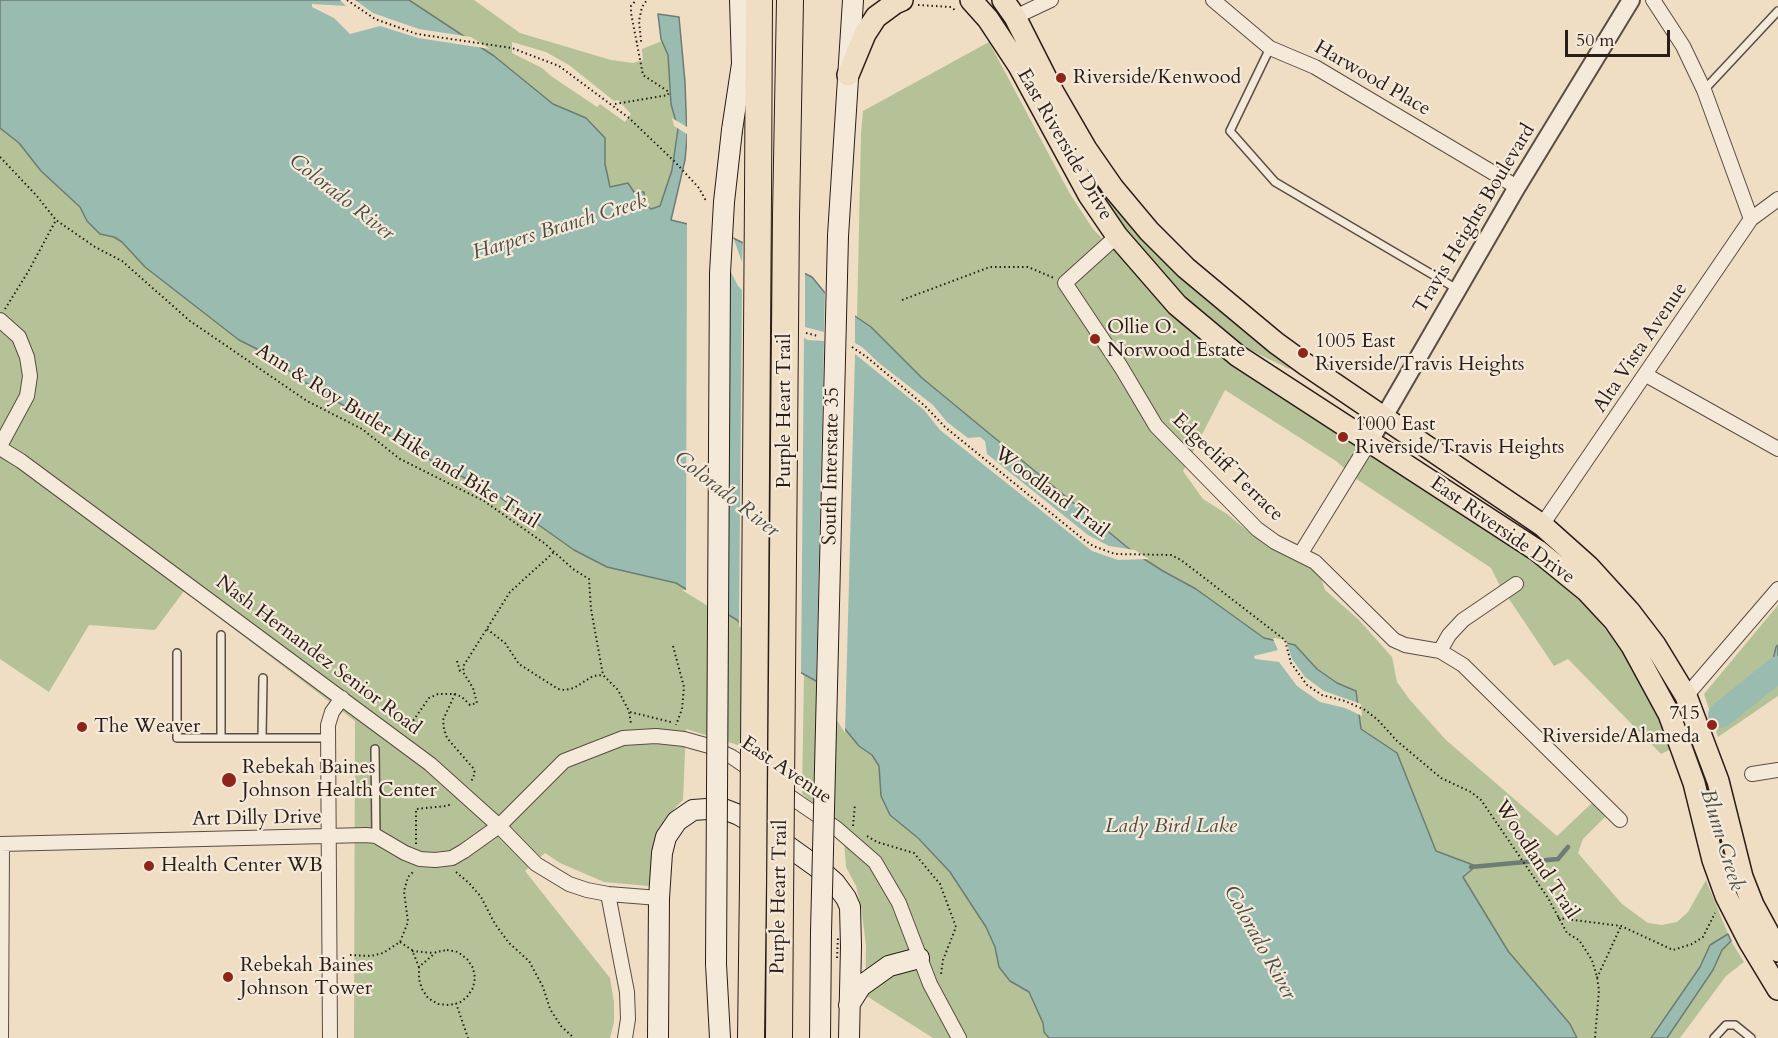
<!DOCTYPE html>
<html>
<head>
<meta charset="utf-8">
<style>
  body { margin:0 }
  #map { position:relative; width:1778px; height:1038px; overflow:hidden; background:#efdec4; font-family:Cardo,serif }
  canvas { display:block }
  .scale { position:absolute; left:1565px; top:30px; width:105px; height:27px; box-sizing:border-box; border:3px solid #291d19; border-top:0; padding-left:8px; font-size:18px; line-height:21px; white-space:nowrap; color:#291d19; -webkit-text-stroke:4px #f5ead9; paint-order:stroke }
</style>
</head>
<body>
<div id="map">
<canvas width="1778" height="1038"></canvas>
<div class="scale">50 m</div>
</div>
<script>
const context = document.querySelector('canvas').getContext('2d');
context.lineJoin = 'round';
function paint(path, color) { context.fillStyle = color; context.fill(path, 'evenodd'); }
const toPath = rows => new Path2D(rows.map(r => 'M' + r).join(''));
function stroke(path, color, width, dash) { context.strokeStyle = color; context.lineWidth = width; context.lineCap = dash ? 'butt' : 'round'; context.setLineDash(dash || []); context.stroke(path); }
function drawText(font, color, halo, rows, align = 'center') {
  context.font = font + ' Cardo,serif'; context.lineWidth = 4.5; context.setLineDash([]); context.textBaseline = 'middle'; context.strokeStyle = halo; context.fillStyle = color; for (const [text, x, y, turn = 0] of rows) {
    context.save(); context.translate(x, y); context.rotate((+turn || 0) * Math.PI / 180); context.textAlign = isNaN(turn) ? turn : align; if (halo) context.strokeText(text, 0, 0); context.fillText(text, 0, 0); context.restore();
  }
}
paint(toPath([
  [409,0,474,0,520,33,611,60,633,63,643,60,642,49,662,41,668,55,671,104,678,129,672,170,660,207,650,209,634,192,619,186,610,187,605,164,605,138,586,118,553,104,494,56],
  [512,42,546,52,569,65,614,101,618,100,631,114,625,122,600,104,597,107,551,76,542,68,512,53],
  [989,42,1070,194,1093,229,1118,255,1125,258,1190,330,1249,376,1339,430,1539,564,1565,585,1591,612,1615,641,1638,675,1673,748,1661,754,1568,659,1554,666,1499,584,1491,568,1358,480,1336,461,1225,390,1183,471,1203,499,1227,514,1255,537,1313,569,1321,578,1325,590,1359,620,1392,657,1397,682,1410,700,1446,740,1557,836,1592,803,1606,816,1583,839,1578,853,1622,904,1648,923,1662,925,1677,922,1688,912,1706,880,1728,934,1710,945,1700,967,1651,1038,1577,1038,1570,1024,1508,951,1463,877,1476,866,1436,851,1397,753,1361,729,1356,691,1337,683,1317,669,1295,645,1264,638,1196,589,1163,571,1133,552,922,378,871,327,857,317,861,134,863,111],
  [0,128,19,143,41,171,80,207,87,221,100,234,114,237,122,242,145,267,239,340,269,355,301,380,371,422,404,446,495,494,574,550,607,567,676,583,737,620,771,656,769,759,735,744,686,729,683,800,670,813,659,831,654,884,648,886,604,882,560,863,545,853,525,871,610,978,614,1002,614,1022,610,1038,354,1038,355,721,184,591,155,630,89,625,49,692,0,659],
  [1074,146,1292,366,1289,369,1240,345,1208,325,1113,217],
  [1778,605,1778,696,1718,737,1704,694],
  [804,675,816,681,859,746,872,755,879,766,900,821,950,872,986,927,995,947,999,967,1010,981,1029,992,1043,1023,1044,1032,1049,1038,933,1038,865,995,866,946,861,906,856,886,846,867,843,826,802,794],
  [1731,941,1744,962,1726,976,1680,1038,1667,1038,1713,970,1722,950]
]), '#b5c297');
const water = toPath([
  [0,0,409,0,494,56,553,104,586,118,605,138,605,164,610,187,628,183,634,192,644,192,645,204,651,209,660,206,672,170,678,129,671,104,668,55,661,39,658,14,679,17,685,82,687,138,685,160,671,220,721,232,812,277,830,299,871,327,922,378,1133,552,1163,571,1196,589,1264,638,1295,645,1317,669,1337,683,1356,691,1361,729,1397,753,1436,851,1476,866,1463,877,1508,951,1570,1024,1577,1038,1049,1038,1044,1032,1043,1023,1029,992,1010,981,999,967,995,947,986,927,950,872,918,838,890,815,881,796,879,766,872,755,859,746,845,729,816,681,771,656,737,620,676,583,607,567,574,550,495,494,404,446,371,422,301,380,269,355,239,340,145,267,122,242,114,237,100,234,87,221,80,207,41,171,19,143,0,128,0,0],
  [1778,645,1778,676,1725,718,1718,708,1772,664,1776,647,1778,645],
  [1728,934,1731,941,1722,950,1713,970,1667,1038,1651,1038,1700,967,1710,945,1728,934]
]);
paint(water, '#9abcb0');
stroke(water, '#6d7c74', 1.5);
paint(toPath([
  [340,0,355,0,373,13,419,29,471,37,490,49,418,38,380,26,350,34,334,18,312,7,312,4,346,6],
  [680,14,682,17,688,82,690,138,687,165,687,134,674,126,672,118,687,127,687,83],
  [687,221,722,229,732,234,742,262,743,239,805,270,805,327,824,332,825,288,832,297,855,313,855,343,862,347,879,363,933,405,947,422,968,438,980,437,985,441,987,454,1088,535,1109,546,1135,550,1149,559,1118,560,1092,551,940,430,924,410,855,354,845,733,816,686,824,341,808,340,804,338,801,676,769,658,739,626,742,290,738,286,729,268,724,616,682,590,686,590],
  [1275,638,1286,640,1292,659,1305,677,1324,691,1361,704,1362,716,1345,708,1320,702,1297,686,1279,662,1255,659,1254,656,1278,650,1273,639]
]), '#efdec4');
stroke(toPath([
  [1706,789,1711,807],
  [1471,867,1558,859,1568,847],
  [1729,873,1738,898]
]), '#6d7c74', 4.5);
stroke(toPath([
  [1721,715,1778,669]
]), '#9abcb0', 26);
const service = toPath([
  [1270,48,1230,131,1275,182,1457,289],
  [1704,90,1778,11],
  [177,653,177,738,328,738],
  [221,738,221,635],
  [262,738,263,678],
  [375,749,376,836],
  [1714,1038,1726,1025,1735,1025,1751,1038]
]);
const minor = toPath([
  [1213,0,1270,48,1315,67,1517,187],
  [1653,0,1683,46,1704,90,1751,219],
  [1015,17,1051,0],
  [1117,236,1065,283,1121,367,1156,426,1257,529,1275,542,1315,562,1394,640,1405,645,1440,651,1463,665,1620,820],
  [0,320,19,337,27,357,30,376,27,396,0,446],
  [1646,375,1778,449],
  [0,448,21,461,430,764,499,826,536,864,569,884,587,890,608,894,659,898],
  [1542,525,1751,219,1778,199],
  [1301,553,1370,441],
  [1440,651,1449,635,1463,620,1516,584],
  [1686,696,1778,589],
  [1752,774,1778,770],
  [0,844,366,835,376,836,405,853,420,859,435,860,452,858,464,851,499,826,564,761,623,738,656,736,684,739,709,746,732,757,836,828,875,862,899,903,930,984,959,1038],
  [608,894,627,992,628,1019,625,1038],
  [1,1038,2,844],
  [330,1038,328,725,332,712,342,698]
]);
const tertiary = toPath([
  [1370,441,1517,187,1631,0]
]);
const secondary = toPath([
  [732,130,742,64,740,0],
  [838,236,853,0],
  [716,964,720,1038],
  [849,1005,861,986,889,966,919,958],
  [658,1038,659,898,662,853,666,837,677,821,693,810,721,808,739,815,765,830,817,867,835,883,846,898,850,907,851,946,849,1038],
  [820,1038,821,932]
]);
const primary = toPath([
  [971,0,988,19,1019,66,1089,195,1117,236,1177,305,1238,356,1538,551,1587,591,1614,620,1632,646,1669,714,1694,783,1713,860,1726,896,1749,941,1778,989],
  [1003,0,1015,17,1053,92,1086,149,1113,188,1149,231,1186,268,1276,343,1305,364,1542,525,1589,567,1629,611,1655,645,1686,696,1718,781,1742,877,1753,905,1778,951],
  [848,75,865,34,876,17,895,3,902,0]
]);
const motorway = toPath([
  [758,196,759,0],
  [786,216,790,0],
  [751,1038,753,883],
  [779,1038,780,903]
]);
stroke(service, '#5a4d44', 10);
stroke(minor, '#5a4d44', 16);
stroke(tertiary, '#5a4d44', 20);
stroke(secondary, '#291d19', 22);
stroke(primary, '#291d19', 24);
stroke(motorway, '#291d19', 28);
stroke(toPath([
  [347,0,375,19,417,34,512,48,559,66,629,118,675,162,699,188,706,201],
  [918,5,951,7,956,11],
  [636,42,641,41,639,21,642,7,647,0],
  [615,104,668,95,669,92,643,75,631,13,631,6,636,0],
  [0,157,36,195,56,220,95,247,122,261,190,321,307,401,362,429,400,459,484,501,544,543,573,569,589,579,591,609,603,675,618,690,629,711,631,724],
  [902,300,990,267,1028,267,1054,278],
  [5,309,28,272,56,220],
  [806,333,818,336],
  [852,347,868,358,925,406,945,427,1083,539,1093,546,1115,554,1171,555,1181,560,1285,640,1291,663,1307,685,1322,695,1345,701,1365,710,1378,720,1397,741,1441,778,1471,792,1481,800,1548,898,1567,933,1579,940,1592,960,1597,977,1599,990,1595,1038],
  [487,629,505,643,519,664,558,689,565,690,574,688,593,676,603,675],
  [673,646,684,687,682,709,676,725],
  [457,661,460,671,463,670],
  [455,694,443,720,444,729,447,738,473,768,475,773,471,782],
  [630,712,671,722],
  [408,728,429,698,438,694,455,694,462,697,470,705,477,703,473,688,463,672,464,665,510,592,554,552],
  [853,826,855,804],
  [867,836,877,842,914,853,940,884,956,927,943,960,941,974],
  [416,844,416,809,446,806,452,804],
  [456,872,469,883,481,897,495,924,509,943,529,961,543,987,550,1009,561,1026,574,1038],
  [1558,918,1621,926,1673,950,1692,944,1703,937,1715,913],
  [400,942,412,950,419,967],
  [447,950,458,952,467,959,473,968,475,978,473,988,467,997,459,1003,449,1005,438,1004,428,998,422,989,419,979,419,967,436,952,447,950],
  [412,951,433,953],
  [350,955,371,956,383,953,400,942,408,922,404,891,408,877,413,872],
  [1597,978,1621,926],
  [456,1003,468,1038]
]), '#291d19', 2, [1.5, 3]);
stroke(service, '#f5ead9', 7);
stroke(minor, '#f5ead9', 14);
stroke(tertiary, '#f5ead9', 16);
stroke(secondary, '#f5ead9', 20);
stroke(primary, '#efdec4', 21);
stroke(motorway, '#efdec4', 26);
const secondaryBridge = toPath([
  [821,932,838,236],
  [716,964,720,273,724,202,732,130]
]);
const motorwayBridge = toPath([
  [753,883,758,196],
  [780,903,786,216]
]);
stroke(secondaryBridge, '#291d19', 22, []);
stroke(motorwayBridge, '#291d19', 28, []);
stroke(toPath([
  [837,958,838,937]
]), '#291d19', 2, [1.5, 3]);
stroke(secondaryBridge, '#f5ead9', 20);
stroke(motorwayBridge, '#efdec4', 26);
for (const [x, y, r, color] of [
  [1061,78,6,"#8f2418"],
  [1095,339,6,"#8f2418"],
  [1303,353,6,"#8f2418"],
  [1343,437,6,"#8f2418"],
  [1712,725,6,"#8f2418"],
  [82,727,6,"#8f2418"],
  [229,780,8,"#8f2418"],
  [149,866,6,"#8f2418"],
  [228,977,6,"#8f2418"]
]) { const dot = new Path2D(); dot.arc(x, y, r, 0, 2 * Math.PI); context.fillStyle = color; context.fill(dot); stroke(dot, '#f5ead9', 2); }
drawText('20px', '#291d19', '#f5ead9', [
  ["Riverside/Kenwood",1073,78],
  ["Ollie O.",1107,328],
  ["Norwood Estate",1107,351],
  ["1005 East",1315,342],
  ["Riverside/Travis Heights",1315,365],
  ["1000 East",1355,425],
  ["Riverside/Travis Heights",1355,448],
  ["715",1700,714,"right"],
  ["Riverside/Alameda",1700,737,"right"],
  ["The Weaver",94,727],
  ["Rebekah Baines",242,768],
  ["Johnson Health Center",242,791],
  ["Health Center WB",161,866],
  ["Rebekah Baines",240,966],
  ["Johnson Tower",240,989]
], 'left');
drawText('20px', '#291d19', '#f5ead9', [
  ["Harwood Place",1372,79,30],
  ["East Riverside Drive",1064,145,60],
  ["Travis Heights Boulevard",1475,219,-59],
  ["Alta Vista Avenue",1641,348,-56],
  ["Purple Heart Trail",785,411,-90],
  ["Ann & Roy Butler Hike and Bike Trail",397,437,32],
  ["South Interstate 35",832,466,-89],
  ["Edgecliff Terrace",1227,468,44],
  ["Woodland Trail",1051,493,37],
  ["East Riverside Drive",1502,531,35],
  ["Nash Hernandez Senior Road",318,656,37],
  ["East Avenue",786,771,34],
  ["Art Dilly Drive",257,819,-1],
  ["Woodland Trail",1536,860,57],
  ["Purple Heart Trail",780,897,-89]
]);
drawText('italic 21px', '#4b4d46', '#f5ead9', [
  ["Colorado River",341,198,38],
  ["Harpers Branch Creek",560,228,-17],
  ["Colorado River",726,495,38],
  ["Lady Bird Lake",1171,827],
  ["Blunn Creek",1721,840,73],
  ["Colorado River",1259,943,61]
]);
</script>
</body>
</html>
